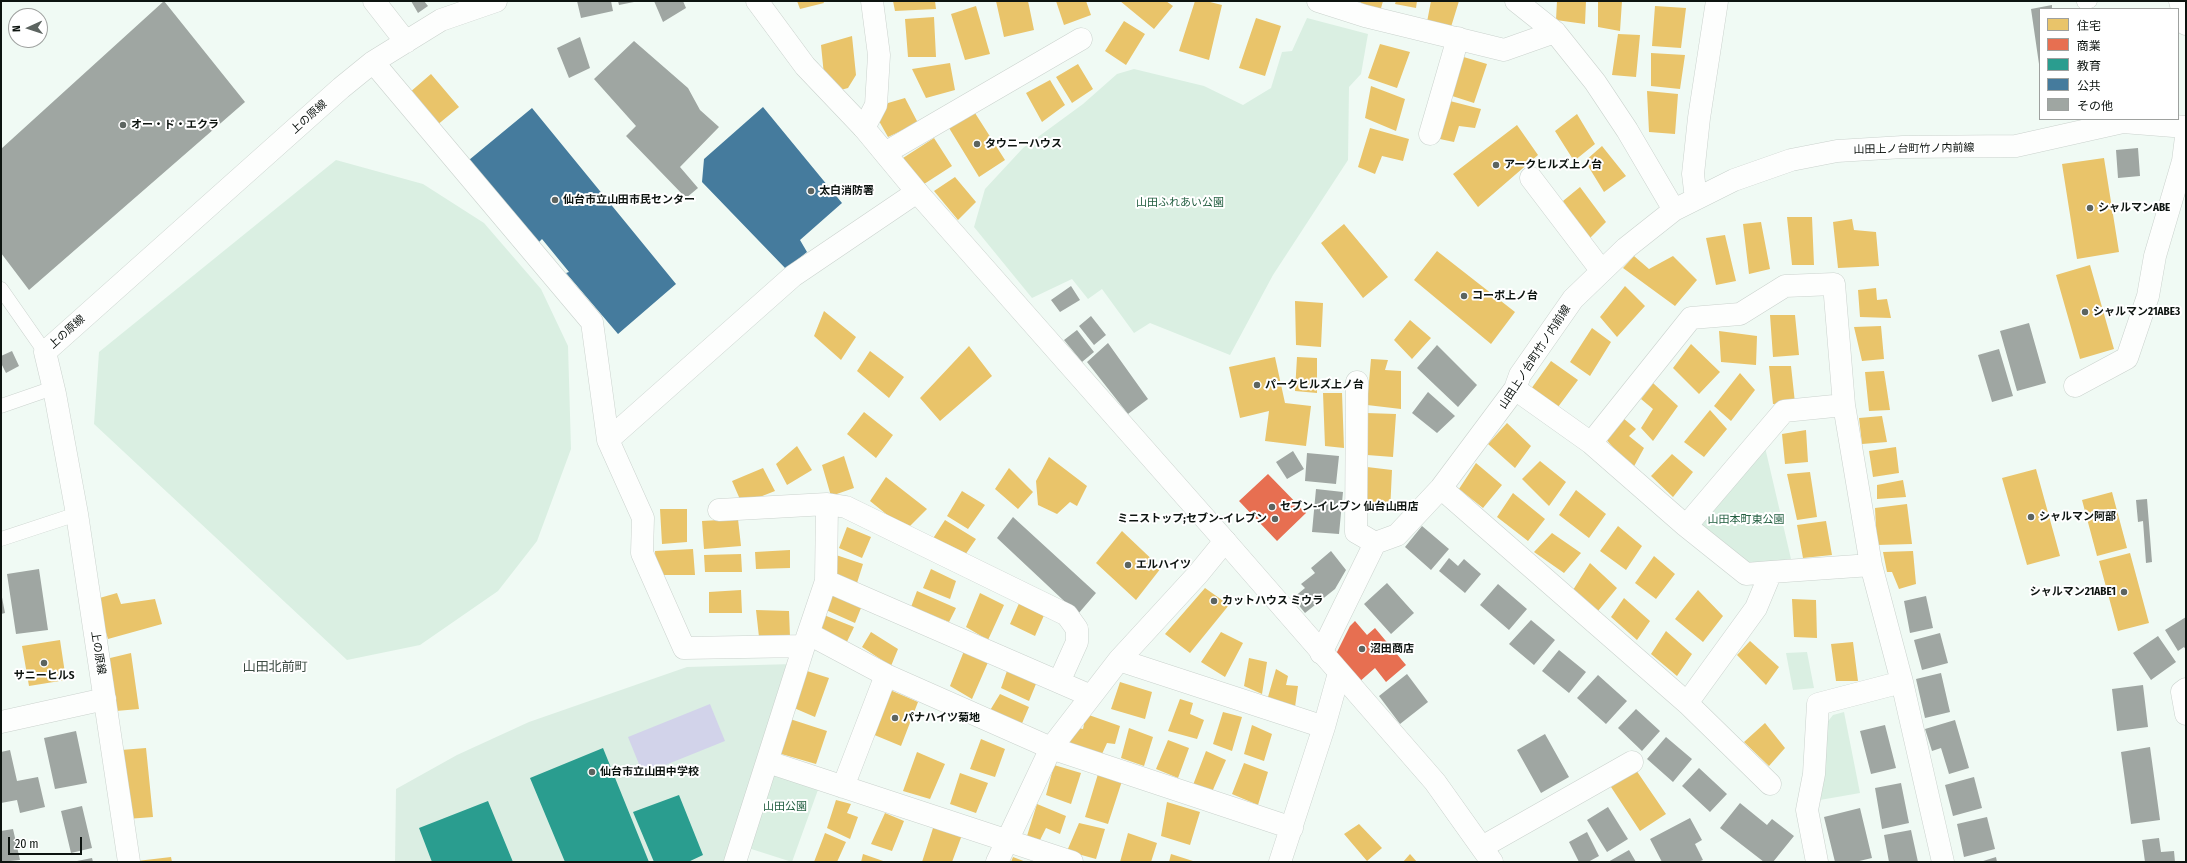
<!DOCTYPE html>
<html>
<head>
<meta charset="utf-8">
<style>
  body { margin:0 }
  #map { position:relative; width:2187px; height:863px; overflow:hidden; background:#f0faf4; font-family:"Fira Sans Condensed","Noto Sans JP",sans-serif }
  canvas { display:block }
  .frame { position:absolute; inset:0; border:2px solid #0d1410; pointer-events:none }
  .legend { position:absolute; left:2039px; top:8px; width:140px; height:112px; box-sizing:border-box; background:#fff; border:1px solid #9ea19f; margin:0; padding:5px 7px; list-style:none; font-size:12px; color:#0d1410 }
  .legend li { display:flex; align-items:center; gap:8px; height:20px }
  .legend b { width:20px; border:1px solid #9ea19f }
  .north { position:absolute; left:8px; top:8px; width:40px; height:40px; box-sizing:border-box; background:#fff; border:1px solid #9ea19f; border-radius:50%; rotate:267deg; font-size:11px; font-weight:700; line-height:16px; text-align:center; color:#0d1410 }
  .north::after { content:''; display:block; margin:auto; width:14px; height:18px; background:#5c6460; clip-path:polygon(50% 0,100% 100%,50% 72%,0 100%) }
  .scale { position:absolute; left:8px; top:837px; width:74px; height:18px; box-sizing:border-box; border:2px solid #0d1410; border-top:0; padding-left:5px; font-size:12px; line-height:14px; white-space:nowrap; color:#0d1410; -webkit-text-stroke:3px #fff; paint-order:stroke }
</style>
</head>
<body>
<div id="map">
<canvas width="2187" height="863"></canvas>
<div class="frame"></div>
<ul class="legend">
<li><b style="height:11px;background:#e9c46a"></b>住宅</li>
<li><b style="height:11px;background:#e76f51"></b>商業</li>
<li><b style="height:11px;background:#2a9d8f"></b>教育</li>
<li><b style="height:11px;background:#457b9d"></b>公共</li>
<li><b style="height:11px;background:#9fa6a2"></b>その他</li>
</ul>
<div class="north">N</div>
<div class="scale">20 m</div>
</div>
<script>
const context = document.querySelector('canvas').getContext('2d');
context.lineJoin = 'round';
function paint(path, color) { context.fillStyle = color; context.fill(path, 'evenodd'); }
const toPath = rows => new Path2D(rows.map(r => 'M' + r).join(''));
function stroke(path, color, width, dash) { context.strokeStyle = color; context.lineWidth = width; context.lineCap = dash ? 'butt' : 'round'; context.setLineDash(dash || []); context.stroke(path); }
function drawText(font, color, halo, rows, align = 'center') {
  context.font = font + ' "Fira Sans Condensed","Noto Sans JP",sans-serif'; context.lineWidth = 4; context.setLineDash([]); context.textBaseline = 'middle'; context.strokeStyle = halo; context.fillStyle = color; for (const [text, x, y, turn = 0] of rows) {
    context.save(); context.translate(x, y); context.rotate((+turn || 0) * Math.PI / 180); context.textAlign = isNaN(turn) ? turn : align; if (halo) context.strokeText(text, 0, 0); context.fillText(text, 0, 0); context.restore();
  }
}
paint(toPath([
  [793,664,728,862,395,862,396,789,457,755,529,722,687,667]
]), '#dbeee3');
paint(toPath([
  [1307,18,1368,34,1361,74,1349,87,1348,160,1273,275,1230,355,1150,323,1134,333,1102,289,1088,299,1072,279,1032,298,974,227,985,189,1023,148,1083,104,1117,74,1134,69,1204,86,1243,105,1271,88,1282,52,1292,51],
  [336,160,423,184,484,223,541,289,568,346,571,449,537,541,498,591,420,645,347,660,94,424,99,352],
  [1764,443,1791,559,1743,565,1695,524],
  [1807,652,1814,688,1793,690,1786,653],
  [1844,712,1860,793,1820,800,1821,730,1833,715],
  [772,770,819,787,792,862,745,847]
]), '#daefe2');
paint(toPath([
  [710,704,725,741,643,774,628,737]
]), '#d2d3ea');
paint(toPath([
  [797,1,823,1,824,3,800,9],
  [893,1,935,1,936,9,895,11],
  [996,1,1028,1,1034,30,1004,37],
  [1056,1,1086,1,1091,15,1064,25],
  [1120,1,1166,1,1173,6,1154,29],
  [1195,1,1206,1,1222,5,1209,60,1179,51],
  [1361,1,1383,1,1380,12,1360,4],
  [1396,1,1417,1,1416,8,1395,4],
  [1431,1,1459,1,1451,27,1427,22],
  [1557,1,1586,1,1585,24,1556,20],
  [1598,1,1622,1,1620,31,1598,27],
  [976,6,990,54,965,60,951,14],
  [1655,6,1686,8,1681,48,1652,46],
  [934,17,936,57,908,57,905,19],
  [1256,18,1281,26,1265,76,1239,68],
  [1124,21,1145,34,1126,65,1105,51],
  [1618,34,1640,35,1636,77,1612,75],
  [852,36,856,75,848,88,837,91,824,75,821,45],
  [1380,44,1410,52,1397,88,1368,78],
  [1651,53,1685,55,1680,89,1651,86],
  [1457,55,1487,64,1474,103,1449,95],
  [950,63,955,90,926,98,912,69],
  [1078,64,1093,89,1072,103,1056,77],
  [431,74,459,107,436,126,409,93],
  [1050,80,1065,105,1042,122,1026,93],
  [1371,86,1405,99,1396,131,1365,118],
  [1647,91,1678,94,1675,134,1649,132],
  [905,98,918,123,888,137,879,121,888,103],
  [1446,100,1481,109,1475,128,1459,126,1454,142,1435,138],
  [975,113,1005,160,979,177,949,128],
  [1577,114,1595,144,1574,161,1555,131],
  [1517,125,1538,155,1478,207,1453,174],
  [1370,128,1409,139,1403,161,1382,156,1375,174,1358,167],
  [934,138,952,166,921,186,903,158],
  [1602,146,1626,176,1604,192,1585,161],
  [2104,158,2119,252,2077,259,2062,164],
  [955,177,976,202,958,220,934,191],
  [1580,187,1606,222,1589,239,1563,201],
  [1787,217,1812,217,1814,265,1792,265],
  [1852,219,1854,230,1876,232,1879,266,1838,268,1833,222],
  [1761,222,1770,269,1749,274,1743,224],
  [1344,224,1388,277,1363,298,1321,243],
  [1725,235,1736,281,1716,285,1706,238],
  [1437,251,1515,312,1491,344,1414,280],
  [1634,256,1649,269,1673,256,1697,280,1675,306,1623,268],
  [2090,265,2114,349,2080,359,2056,275],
  [1625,286,1645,306,1617,337,1600,317],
  [1876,288,1877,300,1887,299,1891,318,1860,317,1858,290],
  [1295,301,1323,303,1321,347,1296,345],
  [824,311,856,337,841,360,814,336],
  [1770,315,1795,315,1799,355,1773,357],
  [1410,320,1431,338,1412,359,1394,340],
  [1881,326,1884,359,1862,361,1854,327],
  [1592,328,1611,342,1590,376,1570,362],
  [1719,331,1757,336,1756,365,1721,362],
  [1691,344,1720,372,1699,394,1673,368],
  [969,346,992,376,940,421,920,398],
  [870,351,904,377,889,398,857,371],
  [1275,357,1285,403,1311,406,1306,446,1265,441,1269,411,1240,418,1229,367],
  [1297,357,1317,358,1317,393,1295,391],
  [1371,359,1388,360,1385,370,1401,371,1401,409,1367,405],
  [1551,361,1578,380,1558,407,1531,389],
  [1769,366,1791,366,1795,403,1773,404],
  [1884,371,1890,410,1869,411,1865,372],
  [1740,373,1755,390,1731,421,1714,406],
  [1653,383,1678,406,1653,441,1641,428,1653,409,1641,399],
  [1323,393,1342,393,1344,448,1325,446],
  [1710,410,1727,429,1704,457,1684,442],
  [864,412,893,435,876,458,847,434],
  [1366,413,1396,414,1393,457,1367,455],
  [1882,416,1887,442,1862,444,1859,418],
  [1623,418,1636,429,1629,436,1644,448,1632,470,1605,438],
  [1507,423,1531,446,1515,468,1488,444],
  [1806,430,1808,462,1785,464,1782,434],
  [797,446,812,470,787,485,776,464],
  [1896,447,1899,473,1873,477,1869,451],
  [1672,454,1693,472,1673,497,1651,476],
  [844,456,854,488,831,496,822,465],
  [1049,457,1087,486,1077,506,1070,502,1057,514,1038,505,1036,481],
  [1540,461,1566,482,1549,506,1522,479],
  [1476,463,1502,485,1483,508,1459,489],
  [1367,467,1392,470,1390,512,1364,511],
  [763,468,775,491,742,504,732,481],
  [1009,468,1033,492,1018,509,995,489],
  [2036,469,2060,556,2027,565,2002,478],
  [1810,472,1817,517,1797,520,1787,474],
  [886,477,927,509,906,530,870,501],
  [1903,480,1906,497,1877,499,1877,485],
  [1576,490,1606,514,1589,538,1559,515],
  [962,491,985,505,968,529,947,516],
  [2112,492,2127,548,2097,556,2082,500],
  [1513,493,1545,519,1528,541,1497,517],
  [1907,504,1912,544,1877,545,1875,508],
  [660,509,687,509,687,542,662,544],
  [738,519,741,546,704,549,702,521],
  [945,520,976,539,963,558,932,540],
  [1826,521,1832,555,1803,558,1797,525],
  [1618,526,1642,546,1626,570,1600,551],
  [847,527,871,537,862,558,839,548],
  [1122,531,1161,568,1136,600,1096,563],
  [1552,533,1581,553,1564,573,1534,552],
  [693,549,695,575,656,575,655,551],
  [790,550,790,568,756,569,755,552],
  [1913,551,1916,584,1899,589,1892,572,1887,572,1883,552],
  [2130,553,2149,623,2118,631,2099,561],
  [741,554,742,572,705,572,704,555],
  [836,555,863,564,857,583,834,575],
  [1654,556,1675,574,1656,599,1635,583],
  [1590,563,1617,588,1598,611,1573,590],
  [931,569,956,581,950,599,923,588],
  [1205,588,1229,605,1190,653,1165,634],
  [741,590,742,613,709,613,709,592],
  [1698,590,1723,616,1703,642,1675,619],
  [917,591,956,608,949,622,911,607],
  [833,592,863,603,855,623,826,610],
  [117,593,121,604,155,599,162,624,108,639,96,599],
  [980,593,1004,605,988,640,966,627],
  [1624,598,1650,621,1637,640,1611,617],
  [1792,599,1816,600,1817,638,1794,637],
  [1020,601,1045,613,1035,636,1010,624],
  [756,610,789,611,790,637,759,637],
  [824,615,854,627,844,648,817,635],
  [1666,631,1692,654,1677,676,1651,654],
  [871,632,898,649,891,666,862,647],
  [1221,632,1243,643,1225,677,1201,662],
  [60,640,66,680,29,686,22,646],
  [1750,641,1779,667,1766,685,1737,655],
  [1853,642,1858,681,1836,681,1831,644],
  [964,651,989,660,972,699,950,686],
  [131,653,139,709,116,711,106,659],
  [1249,658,1267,662,1262,694,1244,686],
  [1008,668,1038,679,1029,701,1001,688],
  [1276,669,1288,676,1286,685,1298,686,1295,707,1268,697],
  [807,671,829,678,815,717,794,708],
  [1120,682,1152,692,1145,719,1111,709],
  [890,690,918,702,901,746,872,734],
  [1000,694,1029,707,1020,728,989,712],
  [1180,699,1193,703,1190,714,1204,720,1197,739,1168,731],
  [1223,712,1242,717,1232,751,1213,744],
  [1086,714,1120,726,1115,744,1107,743,1102,754,1066,742,1074,727,1083,729],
  [790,719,827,731,816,764,778,753],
  [1765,723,1785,748,1769,766,1744,742],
  [1252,725,1272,734,1264,761,1244,754],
  [1129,728,1153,737,1144,766,1121,758],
  [981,739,1005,749,995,777,970,769],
  [1168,740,1189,748,1178,778,1156,769],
  [146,748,153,817,127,819,121,750],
  [1206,751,1226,760,1212,792,1193,785],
  [917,752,945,764,930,799,903,791],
  [1244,763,1268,772,1258,805,1232,794],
  [1054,765,1081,773,1071,804,1046,795],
  [1636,770,1666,814,1640,831,1611,787],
  [960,773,988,783,976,813,950,804],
  [1098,774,1122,781,1108,824,1085,817],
  [836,800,851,804,847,813,858,817,850,839,827,828],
  [1167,802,1200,812,1190,845,1161,836],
  [1037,804,1066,816,1060,834,1046,828,1039,842,1027,836],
  [885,813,904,821,892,851,871,844],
  [1079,823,1105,829,1096,859,1067,851],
  [1359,824,1382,848,1367,861,1344,834],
  [934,825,962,835,952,862,922,862],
  [825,833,846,842,837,862,814,862],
  [1128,833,1157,843,1151,862,1120,862],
  [863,854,886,862,861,862],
  [1171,854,1196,862,1169,862],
  [1410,854,1417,862,1403,862],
  [171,857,172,862,138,862,137,861],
  [1013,857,1026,862,1011,862]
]), '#e9c46a');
paint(toPath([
  [1268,474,1306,513,1277,541,1239,501],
  [1355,621,1367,635,1375,628,1406,665,1386,682,1375,668,1358,683,1335,656,1350,626]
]), '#e76f51');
paint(toPath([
  [603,748,649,862,565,862,530,778],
  [679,795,703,855,688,862,654,862,633,812],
  [488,801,513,862,432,862,419,828]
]), '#2a9d8f');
paint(toPath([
  [763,107,842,203,800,240,807,252,786,269,702,182,704,159],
  [532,108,676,284,618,334,566,273,569,272,542,239,539,242,469,160]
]), '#457b9d');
paint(toPath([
  [164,1,245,102,29,290,1,253,1,149],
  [411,1,424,1,428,6,418,13],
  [577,1,611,1,613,11,581,18],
  [618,1,634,1,634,2,619,5],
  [654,1,683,1,686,8,663,22],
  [2052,5,2052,9,2040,9,2039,64,2031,9],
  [580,37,590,68,569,78,557,48],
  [634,41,688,88,700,110,719,127,680,167,698,188,686,198,626,136,636,126,594,79],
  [2138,148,2140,176,2118,178,2116,150],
  [1071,286,1080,300,1060,312,1051,300],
  [1091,316,1106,335,1094,345,1079,326],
  [2029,323,2046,383,2017,391,2000,331],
  [1077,330,1094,352,1082,362,1064,340],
  [1108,343,1148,399,1128,414,1087,362],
  [1437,345,1477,385,1458,407,1417,368],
  [1999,349,2013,396,1992,402,1978,355],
  [12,351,19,366,6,373,1,363,1,356],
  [1428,392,1455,416,1437,433,1412,413],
  [1293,451,1304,469,1287,479,1276,462],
  [1307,453,1339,456,1336,484,1305,481],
  [1316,489,1343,492,1339,534,1312,532],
  [2147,499,2152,562,2146,563,2143,521,2138,522,2136,500],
  [1013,517,1096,593,1078,614,997,538],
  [1422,526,1449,549,1431,570,1405,547],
  [1331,551,1346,570,1335,589,1305,613,1293,598,1305,588,1301,584,1315,573,1311,568],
  [1449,558,1458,566,1464,559,1481,574,1465,593,1439,571],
  [39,569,48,630,16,634,7,574],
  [1387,583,1414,613,1391,634,1364,604],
  [1498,584,1527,609,1509,630,1480,605],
  [1,592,5,613,1,614],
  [1926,596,1933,628,1910,633,1904,601],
  [2186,617,2186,650,2184,647,2178,651,2165,630],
  [1531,620,1555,640,1534,665,1509,644],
  [1940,633,1948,663,1922,670,1914,640],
  [2158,636,2176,662,2151,680,2133,653],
  [1559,650,1586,672,1569,693,1542,671],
  [1941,673,1950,712,1925,718,1916,679],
  [1407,674,1428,702,1400,724,1379,696],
  [1598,675,1627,701,1606,724,1577,698],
  [2143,685,2148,727,2117,731,2112,689],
  [1636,709,1660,731,1642,751,1618,728],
  [1955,720,1969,768,1949,774,1941,748,1932,751,1925,729],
  [1885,725,1896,768,1871,774,1860,731],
  [76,731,87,783,55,789,44,738],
  [1545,734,1569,777,1541,793,1517,750],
  [1666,737,1692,759,1673,782,1647,759],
  [2150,747,2160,820,2131,824,2121,752],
  [10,750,17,781,38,777,45,807,20,813,17,800,1,803,1,752],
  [1699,768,1727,794,1710,812,1682,786],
  [1974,777,1982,808,1953,816,1945,785],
  [1901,783,1909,823,1882,829,1875,788],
  [1740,803,1767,825,1772,819,1794,836,1773,862,1764,862,1720,828],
  [82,806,92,848,71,853,61,811],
  [1608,807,1628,839,1607,852,1587,820],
  [1860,808,1872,858,1855,862,1835,862,1824,817],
  [1987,817,1995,849,1964,857,1957,824],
  [1690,818,1702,840,1695,844,1703,860,1698,862,1662,862,1650,839],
  [13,829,20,860,1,862,1,831],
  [1911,830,1918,862,1889,862,1884,835],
  [1587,832,1599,856,1588,862,1579,862,1569,842],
  [2159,838,2161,852,2174,851,2175,862,2145,862,2142,840],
  [1629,850,1636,862,1608,862],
  [1996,857,1997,862,1980,862],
  [92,858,93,862,77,862,77,861]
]), '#9fa6a2');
const service = toPath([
  [2084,2,2090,1],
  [1,289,45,352],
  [1,406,53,388],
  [1,539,77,514]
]);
const minor = toPath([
  [374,1,406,42],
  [1318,1,1365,16,1504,50,1555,32],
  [1516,1,1555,32,1595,82,1627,130,1674,210],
  [2180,1,2186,24],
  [373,62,592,322,608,440,643,518,642,553,684,648,804,646],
  [864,128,876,105,879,55,872,1],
  [1430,134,1458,38],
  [885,153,1081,39],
  [1531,178,1601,270],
  [1696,199,1693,174,1699,118,1717,1],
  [1357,382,1356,532,1375,543],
  [2075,386,2127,358,2148,296,2155,256,2183,161,2186,137],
  [1515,389,1591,443,1686,526,1746,574,1771,572],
  [608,440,793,276,917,192],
  [1591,443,1691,318,1740,314,1785,286,1834,284,1844,405,1871,565,1771,572,1756,608,1687,703],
  [1441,488,1687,703,1770,784],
  [719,510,827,504,846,507,1067,615,1077,629,1077,642,1059,682],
  [1686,526,1784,411,1844,405],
  [1871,565,1902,682,1943,862],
  [826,581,1091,696],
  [809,634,886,675,1051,748,1292,828],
  [1321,653,1375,543,1397,535,1441,488,1515,389,1520,375,1573,299,1626,248,1674,210,1734,180,1791,160,1837,151,1903,147,2016,146,2123,122,2186,127],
  [1119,660,1324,727],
  [2186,689,2182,692,2186,714],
  [1,722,105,699],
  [768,762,1072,862],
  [843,787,886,675],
  [1482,847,1632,762],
  [129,862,77,514,55,394,45,352,341,88,373,62,441,20,496,1],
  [735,862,804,646,826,581,827,504],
  [997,862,1051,748,1119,660,1198,574,1225,541],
  [1280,862,1324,727,1339,673],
  [1817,862,1807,810,1814,774,1818,704,1902,682]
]);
const tertiary = toPath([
  [757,1,805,66,864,128,917,192,1225,541,1435,782,1492,862]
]);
stroke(service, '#cad2cd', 15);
stroke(minor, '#cad2cd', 23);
stroke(tertiary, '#cad2cd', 23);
stroke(service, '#fdfefd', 14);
stroke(minor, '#fdfefd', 22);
stroke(tertiary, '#fdfefd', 22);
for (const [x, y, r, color] of [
  [123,125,4,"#5c6460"],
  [977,144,4,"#5c6460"],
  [1496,165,4,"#5c6460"],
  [811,191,4,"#5c6460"],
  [555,200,4,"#5c6460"],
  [2090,208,4,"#5c6460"],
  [1464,296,4,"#5c6460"],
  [2085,312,4,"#5c6460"],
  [1257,385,4,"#5c6460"],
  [1272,507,4,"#5c6460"],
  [2031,517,4,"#5c6460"],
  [1275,519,4,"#5c6460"],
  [1128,565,4,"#5c6460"],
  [2124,592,4,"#5c6460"],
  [1214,601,4,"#5c6460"],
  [1362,649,4,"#5c6460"],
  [44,663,4,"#5c6460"],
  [895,718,4,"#5c6460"],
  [592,772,4,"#5c6460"]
]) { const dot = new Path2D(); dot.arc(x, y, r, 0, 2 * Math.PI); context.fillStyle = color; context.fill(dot); stroke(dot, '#fff', 1.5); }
drawText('11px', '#0d1410', '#fff', [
  ["上の原線",309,117,-42],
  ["山田上ノ台町竹ノ内前線",1914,149,-1],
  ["上の原線",67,332,-42],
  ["山田上ノ台町竹ノ内前線",1535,357,-57],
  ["上の原線",98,653,81]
]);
drawText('bold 11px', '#0d1410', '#fff', [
  ["オー・ド・エクラ",131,125],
  ["タウニーハウス",985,144],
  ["アークヒルズ上ノ台",1504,165],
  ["太白消防署",819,191],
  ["仙台市立山田市民センター",563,200],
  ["シャルマンABE",2098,208],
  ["コーポ上ノ台",1472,296],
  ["シャルマン21ABE3",2093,312],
  ["パークヒルズ上ノ台",1265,385],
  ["セブン-イレブン 仙台山田店",1280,507],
  ["シャルマン阿部",2039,517],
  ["ミニストップ;セブン-イレブン",1267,519,"right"],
  ["エルハイツ",1136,565],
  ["シャルマン21ABE1",2116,592,"right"],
  ["カットハウス ミウラ",1222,601],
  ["沼田商店",1370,649],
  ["サニーヒルS",44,676,"center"],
  ["パナハイツ菊地",903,718],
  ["仙台市立山田中学校",600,772]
], 'left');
drawText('11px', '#225e40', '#fff', [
  ["山田ふれあい公園",1180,203],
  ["山田本町東公園",1746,520],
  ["山田公園",785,807]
]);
drawText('13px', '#3d4c43', '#fff', [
  ["山田北前町",275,667]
]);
</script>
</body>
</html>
